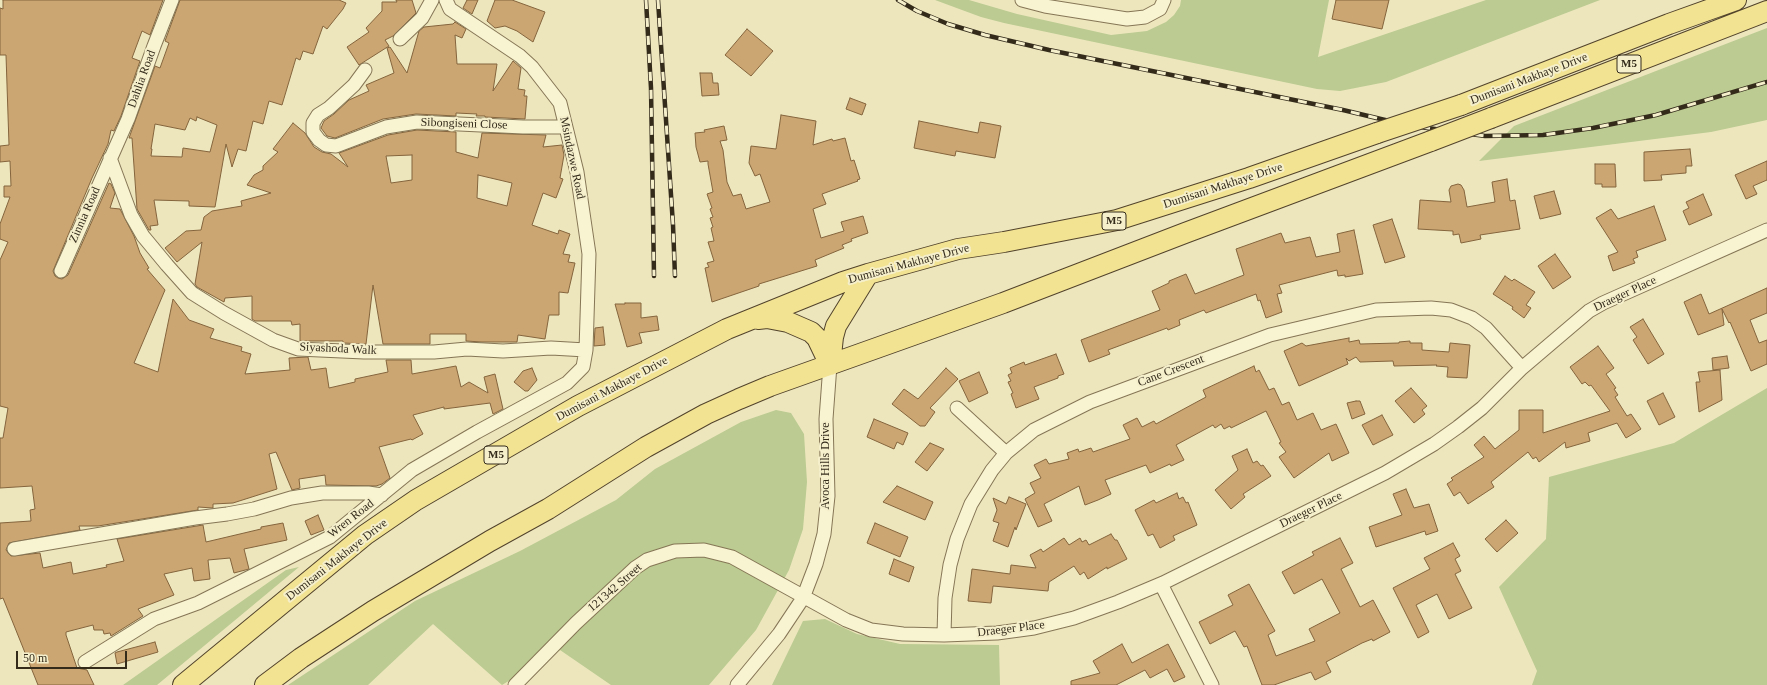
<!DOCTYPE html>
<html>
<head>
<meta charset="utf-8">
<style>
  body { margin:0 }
  #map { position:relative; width:1767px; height:685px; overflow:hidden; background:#ede6bd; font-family:"Times New Roman",serif }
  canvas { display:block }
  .scale { position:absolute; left:16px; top:651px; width:111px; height:18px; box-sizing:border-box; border:2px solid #342b1b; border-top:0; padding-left:5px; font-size:12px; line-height:14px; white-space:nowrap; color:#342b1b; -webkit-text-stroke:3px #f5efcc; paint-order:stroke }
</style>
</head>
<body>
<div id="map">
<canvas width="1767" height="685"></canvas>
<div class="scale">50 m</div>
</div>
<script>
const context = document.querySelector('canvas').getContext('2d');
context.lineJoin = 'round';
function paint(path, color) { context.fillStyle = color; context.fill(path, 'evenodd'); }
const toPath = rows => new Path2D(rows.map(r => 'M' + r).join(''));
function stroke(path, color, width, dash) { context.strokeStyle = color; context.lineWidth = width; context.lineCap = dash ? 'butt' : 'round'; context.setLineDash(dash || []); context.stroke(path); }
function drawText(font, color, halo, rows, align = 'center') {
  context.font = font + ' "Times New Roman",serif'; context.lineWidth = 4; context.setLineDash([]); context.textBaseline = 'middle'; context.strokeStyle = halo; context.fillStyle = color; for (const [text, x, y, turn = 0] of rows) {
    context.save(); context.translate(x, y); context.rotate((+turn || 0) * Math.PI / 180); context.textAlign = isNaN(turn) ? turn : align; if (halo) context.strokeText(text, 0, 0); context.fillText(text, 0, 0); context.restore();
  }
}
paint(toPath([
  [935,0,969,0,1017,14,1111,35,1147,31,1166,22,1174,15,1180,6,1181,0,1329,0,1318,57,1486,0,1600,0,1386,82,1340,91,1317,89,1004,23,981,17],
  [1767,28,1767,120,1711,132,1479,161,1514,126],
  [1767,388,1767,685,1532,685,1537,671,1499,587,1546,539,1549,477,1674,443],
  [776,410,791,413,804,434,807,482,803,529,789,570,756,630,709,685,611,685,560,650,502,685,433,624,368,685,288,685,415,601,520,551,616,500,655,469,741,422],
  [299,567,157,685,123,685,286,570],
  [825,619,857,634,900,644,999,645,1000,685,772,685,803,621]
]), '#bbcb91');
const building = toPath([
  [3,0,163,0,150,35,142,31,132,58,140,61,121,116,114,131,111,130,108,144,92,178,53,271,55,276,58,278,62,279,68,275,109,183,111,184,115,193,110,208,120,209,134,236,140,253,149,268,147,269,165,290,134,363,158,372,173,299,189,320,214,329,210,338,242,347,241,351,251,354,245,374,290,370,289,358,308,357,311,370,326,368,329,388,355,382,355,379,388,372,386,360,411,360,412,374,456,366,461,387,469,382,488,393,484,377,495,374,503,409,493,414,490,403,444,409,444,407,413,415,423,434,412,440,411,439,379,447,390,478,382,484,376,486,326,485,325,475,299,479,300,488,292,490,276,452,269,454,277,489,233,503,213,504,213,508,198,507,198,510,98,526,79,526,80,530,9,543,6,550,11,556,40,553,43,568,71,562,73,574,107,567,106,565,124,561,117,539,203,525,206,542,261,529,261,527,283,523,287,540,244,549,249,569,234,573,230,558,208,560,210,579,194,581,192,568,164,574,174,595,138,609,143,616,111,636,110,633,104,634,103,630,94,630,93,625,66,632,66,635,77,668,87,670,94,685,38,685,3,598,0,599,0,523,31,521,30,510,35,509,32,486,0,488,0,438,3,438,8,408,0,406,0,260,8,242,0,239,0,224,10,197,4,197,4,186,11,186,10,161,0,162,0,146,9,145,6,55,0,55,0,8,3,9,3,0],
  [180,0,339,0,346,3,343,9,327,29,323,26,313,54,303,51,300,60,296,58,282,105,269,101,263,124,253,121,246,151,238,149,232,167,226,144,215,207,189,206,189,201,154,200,158,225,150,226,151,230,149,230,137,209,132,138,129,138,155,66,160,68,169,43,165,41,180,0],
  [197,117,217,125,210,152,183,148,182,157,151,156,152,149,151,149,155,124,185,130,190,118,196,121,197,117],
  [396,0,412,0,416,13,393,36,385,40,389,46,359,65,347,47,369,32,366,28,382,11,382,2,397,2,396,0],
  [467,0,478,0,472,14,463,8,467,0],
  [495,0,512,0,545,12,533,42,517,31,505,26,495,28,487,21,495,0],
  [1336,0,1389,0,1382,29,1332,19,1336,0],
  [455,22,466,29,462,38,455,35,457,64,497,64,493,91,513,61,521,68,518,89,525,90,524,96,527,96,525,119,485,117,485,116,476,116,477,114,456,113,456,116,416,114,383,119,335,138,327,136,321,128,324,121,334,114,349,100,369,91,366,85,394,73,387,48,390,47,407,73,419,31,424,27,453,24,455,22],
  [747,29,773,51,751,76,725,55,747,29],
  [700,73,712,73,713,83,718,83,719,95,702,96,700,73],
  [850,98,866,104,862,115,846,109,850,98],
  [781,115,816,121,813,145,832,139,833,141,845,138,851,161,854,160,860,179,857,180,858,181,822,194,826,204,813,209,821,238,844,231,841,222,863,216,868,233,851,239,852,241,842,245,844,248,815,260,817,266,759,284,759,286,712,302,705,268,709,267,707,263,714,261,708,242,714,241,711,228,713,227,710,218,713,217,710,209,712,208,707,194,713,192,708,164,708,161,700,162,696,147,695,133,705,132,704,130,724,126,727,140,720,141,723,150,727,182,733,196,741,194,746,209,770,202,760,174,755,176,749,163,751,146,776,149,781,115],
  [919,121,978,133,980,122,1001,126,995,158,956,151,955,156,914,148,919,121],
  [293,123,305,133,314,147,322,152,331,154,348,167,339,153,388,135,417,130,456,132,456,152,478,158,482,133,546,135,543,147,562,145,564,155,560,178,563,179,556,198,543,193,532,225,558,234,559,230,570,234,563,254,570,255,568,262,575,263,568,293,559,292,559,315,549,315,545,339,518,335,517,342,482,342,466,341,466,334,430,334,430,344,383,344,373,285,366,344,343,343,343,341,300,341,300,324,292,325,291,321,255,321,252,319,252,296,225,298,224,302,197,287,195,284,202,242,177,262,165,248,186,231,201,230,204,217,212,211,242,206,241,201,271,193,247,185,254,175,263,170,263,166,278,152,273,149,293,123],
  [412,155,412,180,391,183,386,156,412,155],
  [478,175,512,183,507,206,477,198,478,175],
  [1690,149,1692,166,1686,166,1686,173,1661,175,1662,180,1644,181,1644,152,1690,149],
  [1767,161,1767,180,1753,186,1757,194,1746,199,1735,175,1767,161],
  [1595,164,1615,164,1616,187,1602,187,1602,184,1595,184,1595,164],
  [1507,179,1510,201,1515,200,1520,229,1480,235,1481,239,1461,243,1459,234,1453,235,1453,231,1418,229,1420,200,1451,202,1449,190,1451,186,1458,184,1461,185,1464,190,1467,207,1495,202,1492,182,1507,179],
  [1554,191,1561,214,1540,219,1534,196,1554,191],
  [1703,194,1712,215,1689,225,1683,211,1689,208,1686,202,1703,194],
  [1654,206,1666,240,1636,251,1638,257,1633,259,1635,263,1613,271,1608,256,1618,252,1596,218,1611,209,1618,219,1654,206],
  [1392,219,1405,257,1385,263,1373,225,1392,219],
  [1354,230,1363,274,1345,277,1345,275,1338,276,1337,270,1279,285,1282,293,1277,294,1282,312,1266,318,1260,300,1258,301,1256,294,1206,313,1204,310,1179,320,1180,325,1168,330,1167,328,1108,350,1110,354,1089,362,1081,340,1160,310,1152,291,1169,283,1169,281,1186,274,1195,294,1244,275,1236,249,1281,233,1285,243,1310,237,1316,257,1340,252,1337,234,1354,230],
  [1555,254,1571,277,1553,289,1538,266,1555,254],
  [1505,276,1512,281,1514,279,1535,292,1526,305,1531,308,1524,318,1512,309,1513,307,1493,294,1505,276],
  [1767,288,1767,313,1750,320,1759,343,1767,340,1767,364,1751,371,1730,322,1729,323,1722,309,1724,325,1698,335,1684,302,1701,294,1709,314,1767,288],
  [625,303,641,303,641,318,657,316,659,330,639,333,642,343,627,347,615,304,625,304,625,303],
  [1643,319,1664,354,1648,364,1633,340,1637,337,1630,327,1643,319],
  [603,327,605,345,594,346,595,328,603,327],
  [1349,338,1349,342,1359,340,1360,344,1399,343,1399,342,1410,341,1410,343,1422,343,1422,350,1449,352,1450,343,1470,345,1467,378,1447,377,1448,367,1436,366,1437,365,1394,366,1393,361,1360,362,1356,357,1349,361,1346,358,1348,364,1299,386,1284,351,1302,343,1306,346,1349,338],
  [1598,346,1614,368,1606,374,1616,388,1614,389,1618,395,1615,397,1627,416,1631,414,1641,429,1626,438,1617,423,1588,433,1590,441,1566,448,1565,442,1539,462,1536,457,1533,459,1528,452,1491,482,1494,487,1468,504,1460,492,1454,496,1447,484,1453,480,1451,478,1484,457,1474,445,1484,436,1495,449,1519,430,1519,410,1543,410,1543,433,1610,411,1591,385,1589,386,1585,382,1582,384,1570,367,1598,346],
  [1056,354,1064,374,1058,376,1058,378,1034,387,1039,399,1016,408,1011,394,1013,393,1008,382,1011,381,1008,375,1012,373,1010,368,1024,362,1025,365,1056,354],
  [1727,356,1729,368,1713,370,1712,358,1727,356],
  [1254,366,1256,372,1259,370,1269,390,1274,388,1282,405,1289,402,1297,420,1313,413,1321,430,1336,424,1349,453,1332,461,1329,453,1294,478,1279,457,1286,452,1279,443,1281,442,1266,411,1231,428,1230,426,1224,429,1221,424,1215,428,1213,425,1176,445,1184,460,1171,466,1170,464,1150,473,1146,465,1105,480,1111,494,1098,500,1085,505,1079,486,1044,504,1052,521,1038,527,1025,499,1035,493,1030,483,1041,478,1034,465,1046,459,1049,464,1069,459,1067,453,1078,449,1079,452,1091,448,1093,452,1130,439,1123,425,1137,418,1142,427,1154,421,1156,424,1206,397,1203,390,1254,366],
  [532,368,537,380,528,391,525,391,514,382,523,371,532,368],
  [946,368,958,379,930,408,935,412,925,426,920,426,892,404,904,389,918,399,946,368],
  [1720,370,1722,400,1699,412,1696,382,1700,382,1698,372,1720,370],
  [979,372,988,393,969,402,959,381,979,372],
  [1411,388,1427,406,1422,410,1425,414,1414,423,1395,401,1411,388],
  [1663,393,1675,417,1659,425,1647,401,1663,393],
  [1356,401,1360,401,1365,414,1352,419,1347,403,1356,401],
  [1382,415,1393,435,1373,445,1362,425,1382,415],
  [874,419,908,433,903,445,897,442,894,449,867,437,874,419],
  [930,443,944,449,927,471,915,462,930,443],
  [1247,449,1253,463,1257,461,1261,466,1263,465,1271,476,1243,494,1245,497,1231,509,1215,490,1238,470,1232,456,1247,449],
  [897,486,933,502,925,520,883,502,897,486],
  [1406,489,1414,508,1429,504,1438,531,1426,535,1425,531,1376,547,1369,527,1402,515,1393,494,1406,489],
  [1177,493,1179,499,1183,497,1186,503,1188,502,1197,525,1173,536,1175,540,1160,548,1153,534,1148,536,1135,510,1154,500,1156,503,1177,493],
  [1009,497,1026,504,1016,530,1015,527,1008,547,993,541,999,523,993,521,997,510,993,498,1006,504,1009,497],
  [318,515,324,530,311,535,305,521,318,515],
  [1506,520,1518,533,1497,552,1485,539,1506,520],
  [875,523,908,537,900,557,867,543,875,523],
  [1111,534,1115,540,1117,540,1127,559,1107,569,1107,567,1088,579,1084,572,1080,575,1074,566,1049,582,1048,591,993,586,991,603,968,601,972,569,1010,574,1011,565,1036,568,1030,555,1041,549,1043,552,1064,538,1069,545,1080,538,1082,542,1086,540,1089,545,1111,534],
  [1340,538,1353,563,1341,569,1360,607,1373,600,1390,632,1373,641,1372,639,1362,643,1326,662,1331,672,1315,680,1311,672,1274,685,1262,685,1247,646,1244,647,1235,631,1210,644,1199,622,1233,605,1228,595,1249,584,1275,631,1268,635,1276,656,1315,641,1309,629,1340,613,1322,579,1294,594,1282,572,1314,555,1312,552,1340,538],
  [1453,543,1460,556,1455,559,1461,571,1455,574,1472,608,1449,619,1437,594,1416,605,1429,632,1418,638,1393,588,1430,569,1424,558,1453,543],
  [894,559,914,567,909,582,889,574,894,559],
  [155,642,158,652,117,664,115,653,117,652,155,642],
  [1122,644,1132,663,1168,644,1185,677,1174,682,1167,669,1150,678,1145,670,1116,685,1071,685,1071,681,1100,673,1093,661,1122,644]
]);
paint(building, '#cba673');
stroke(building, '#84643c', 1);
const street = toPath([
  [1022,0,1045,6,1127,19,1145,17,1160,9,1164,0],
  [400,39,422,18,432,0],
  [365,70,354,85,329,108,318,115,313,123,313,132,319,140,326,145,336,146,386,127,417,122,523,127,565,127],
  [110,158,131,215,143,236,167,265,192,293,224,313,273,340,298,349,364,352,434,352,467,349,503,351,551,348,586,350],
  [61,271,128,119,154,46,172,0],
  [957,408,1006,453],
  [14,549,195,518,227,514,254,509,291,498,322,493,368,493,382,495],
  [1161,584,1212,685],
  [944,635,945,598,950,565,957,539,971,504,992,470,1006,453,1034,430,1090,402,1270,335,1376,310,1431,308,1451,310,1472,318,1486,328,1522,368],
  [85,662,154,619,198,603,330,537,412,470,477,432,567,383,583,367,586,350,589,254,577,172,560,103,532,67,520,56,450,9,446,0],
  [515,685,576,623,635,568,647,560,675,551,704,550,732,557,846,620,871,630,903,634,944,635,997,633,1034,628,1074,618,1118,602,1163,583,1385,473,1434,444,1458,427,1482,408,1522,368,1589,311,1603,303,1767,230],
  [737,685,779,634,803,598,816,564,824,534,828,496,826,419,830,365]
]);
const primary = toPath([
  [1461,105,1669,24,1736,0],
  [1491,118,1767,11],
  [758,319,767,318,788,322,811,332,817,338,829,363],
  [830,365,833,337,836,326,868,274],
  [183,685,365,535,416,500,578,406,727,329,843,282,868,274,958,249,1004,242,1117,220,1249,178,1377,133],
  [265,685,301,658,373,611,490,541,548,509,646,447,706,414,739,399,770,386,1003,303,1185,233,1431,141]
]);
stroke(street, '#857656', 15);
stroke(primary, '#52432b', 22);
stroke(street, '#f8f3d0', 13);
stroke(primary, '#f2e393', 20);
const rail = toPath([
  [646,0,651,88,654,276],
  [658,0,673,225,675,276],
  [898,0,917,11,948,24,985,35,1049,50,1343,110,1406,125,1485,136,1543,135,1593,128,1656,115,1767,82]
]);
stroke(rail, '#342b1b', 4.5);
stroke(rail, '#f5efcc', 3, [9]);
const primaryBridge = toPath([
  [1377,133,1461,105],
  [1431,141,1491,118]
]);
stroke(primaryBridge, '#52432b', 22, []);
stroke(primaryBridge, '#f2e393', 20);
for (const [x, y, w] of [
  [1629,64,24],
  [1114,221,24],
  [496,455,24]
]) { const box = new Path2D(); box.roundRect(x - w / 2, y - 9, w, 18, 3); context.fillStyle = '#f5efcc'; context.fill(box); stroke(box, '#342b1b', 1); }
drawText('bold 11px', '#342b1b', null, [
  ["M5",1629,64],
  ["M5",1114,221],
  ["M5",496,455]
]);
drawText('12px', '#342b1b', '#f5efcc', [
  ["Dahlia Road",142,79,-70],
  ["Dumisani Makhaye Drive",1529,79,-21],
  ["Sibongiseni Close",464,124,2],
  ["Msindazwe Road",572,158,78],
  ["Dumisani Makhaye Drive",1223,186,-18],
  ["Zinnia Road",85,215,-66],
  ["Dumisani Makhaye Drive",909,264,-15],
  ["Draeger Place",1625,294,-25],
  ["Siyashoda Walk",338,349,3],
  ["Cane Crescent",1171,371,-21],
  ["Dumisani Makhaye Drive",612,389,-28],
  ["Avoca Hills Drive",826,466,-90],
  ["Draeger Place",1311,510,-26],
  ["Wren Road",351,519,-38],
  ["Dumisani Makhaye Drive",337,560,-38],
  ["121342 Street",615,588,-41],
  ["Draeger Place",1011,629,-7]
]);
</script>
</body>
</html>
